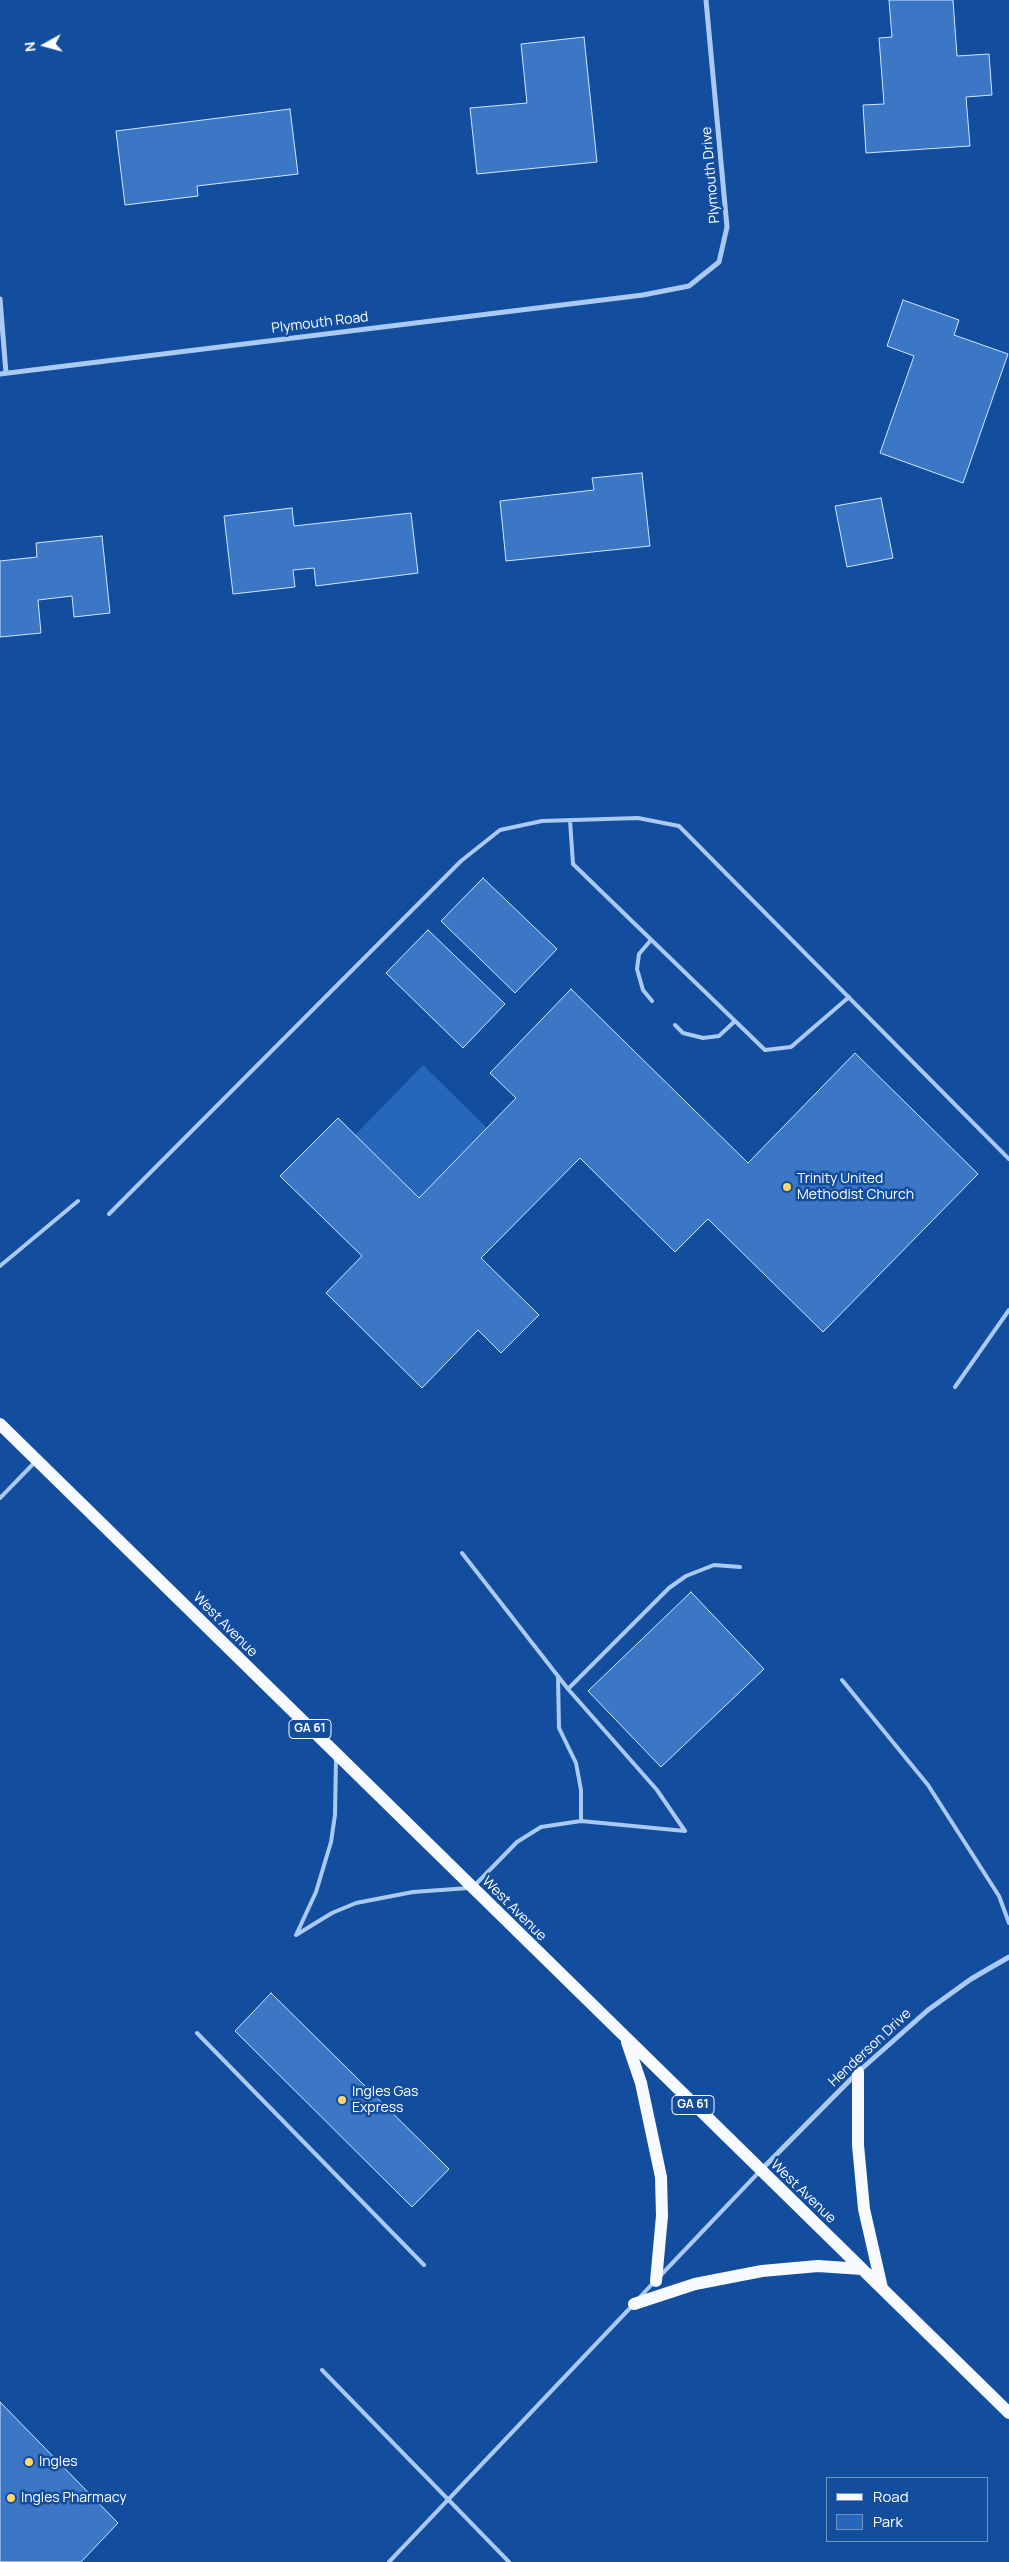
<!DOCTYPE html>
<html>
<head>
<meta charset="utf-8">
<style>
  body { margin:0 }
  #map { position:relative; width:1009px; height:2562px; overflow:hidden; background:#134d9e; font-family:Manrope,sans-serif }
  canvas { display:block }
  .legend { position:absolute; left:826px; top:2477px; width:162px; height:65px; box-sizing:border-box; background:#134d9e; border:1px solid #7194c5; margin:0; padding:6px 9px; list-style:none; font-size:15px; color:#fff }
  .legend li { display:flex; align-items:center; gap:10px; height:25px }
  .legend b { width:25px; border:1px solid #7194c5 }
  .north { position:absolute; left:20px; top:20px; width:50px; height:50px; -webkit-text-stroke:4px #134d9e; paint-order:stroke; rotate:263deg; font-size:14px; font-weight:700; line-height:20px; text-align:center; color:#fff }
  .north::after { content:''; display:block; margin:auto; width:18px; height:22px; background:#fff; clip-path:polygon(50% 0,100% 100%,50% 72%,0 100%) }
</style>
</head>
<body>
<div id="map">
<canvas width="1009" height="2562"></canvas>
<ul class="legend">
<li><b style="height:6px;background:#f7faff"></b>Road</li>
<li><b style="height:14px;background:#2667bc"></b>Park</li>
</ul>
<div class="north">N</div>
</div>
<script>
const context = document.querySelector('canvas').getContext('2d');
context.lineJoin = 'round';
function paint(path, color) { context.fillStyle = color; context.fill(path, 'evenodd'); }
const toPath = rows => new Path2D(rows.map(r => 'M' + r).join(''));
function stroke(path, color, width, dash) { context.strokeStyle = color; context.lineWidth = width; context.lineCap = dash ? 'butt' : 'round'; context.setLineDash(dash || []); context.stroke(path); }
function drawText(font, color, halo, rows, align = 'center') {
  context.font = font + ' Manrope,sans-serif'; context.lineWidth = 5; context.setLineDash([]); context.textBaseline = 'middle'; context.strokeStyle = halo; context.fillStyle = color; for (const [text, x, y, turn = 0] of rows) {
    context.save(); context.translate(x, y); context.rotate((+turn || 0) * Math.PI / 180); context.textAlign = isNaN(turn) ? turn : align; if (halo) context.strokeText(text, 0, 0); context.fillText(text, 0, 0); context.restore();
  }
}
paint(toPath([
  [423,1065,487,1128,419,1198,355,1135]
]), '#2667bc');
const building = toPath([
  [889,0,953,0,957,56,989,54,992,95,966,97,970,146,866,153,863,105,884,104,879,38,892,37,889,0],
  [584,37,597,162,477,174,470,108,527,103,521,44,584,37],
  [290,109,298,174,197,186,198,196,125,205,116,131,290,109],
  [903,300,959,320,954,335,1008,354,963,483,880,453,914,356,887,346,903,300],
  [642,473,650,546,506,561,500,501,594,490,592,478,642,473],
  [881,498,893,558,847,567,835,506,881,498],
  [292,508,294,526,411,513,418,573,316,586,314,568,293,570,295,587,233,594,224,516,292,508],
  [102,536,110,613,74,617,72,596,38,600,41,633,0,637,0,561,37,557,36,543,102,536],
  [483,878,557,949,515,993,441,921,483,878],
  [428,930,505,1004,463,1048,386,973,428,930],
  [571,989,748,1163,855,1053,978,1174,823,1332,708,1219,675,1252,580,1158,481,1258,539,1315,501,1353,478,1330,422,1388,326,1293,362,1256,280,1176,338,1118,419,1198,516,1098,490,1073,571,989],
  [691,1592,764,1669,661,1767,588,1691,691,1592],
  [271,1993,449,2169,412,2207,235,2031,271,1993],
  [0,2402,118,2523,81,2562,0,2562,0,2402]
]);
paint(building, '#3c77c5');
stroke(building, '#d2e5fe', 1);
stroke(toPath([
  [570,820,573,864,765,1050,791,1047,849,997],
  [651,940,639,954,637,969,643,990,652,1001],
  [675,1025,683,1033,703,1038,719,1036,735,1021],
  [109,1214,461,861,500,830,542,821,638,818,679,826,1009,1159],
  [0,1266,78,1201],
  [955,1387,1009,1310],
  [0,1498,35,1462],
  [462,1553,568,1689],
  [558,1676,559,1728,576,1763,581,1790,581,1821],
  [842,1680,928,1785,999,1896,1009,1923],
  [685,1831,657,1790,568,1689,669,1588,686,1576,714,1565,740,1567],
  [475,1885,517,1842,541,1827,581,1821,685,1831],
  [297,1933,316,1892,331,1842,335,1815,336,1757],
  [296,1935,332,1913,356,1903,413,1892,469,1888],
  [197,2033,424,2265],
  [661,2275,759,2172],
  [640,2297,654,2282],
  [322,2370,509,2562],
  [389,2562,632,2306]
]), '#aacaf4', 4);
stroke(toPath([
  [0,299,6,373],
  [0,374,643,295,689,286,719,262,727,227,706,0],
  [762,2169,858,2072,928,2010,971,1979,1009,1957]
]), '#aacaf4', 5);
stroke(toPath([
  [0,1424,1009,2413],
  [627,2042,641,2083,661,2177,662,2216,656,2281],
  [858,2072,858,2145,864,2209,882,2288],
  [634,2304,695,2284,762,2271,818,2266,862,2269]
]), '#f7faff', 12);
for (const [x, y, r, color] of [
  [787,1187,5,"#ffd76d"],
  [342,2100,5,"#ffd76d"],
  [29,2462,5,"#ffd76d"],
  [11,2498,5,"#ffd76d"]
]) { const dot = new Path2D(); dot.arc(x, y, r, 0, 2 * Math.PI); context.fillStyle = color; context.fill(dot); stroke(dot, '#134d9e', 2); }
for (const [x, y, w] of [
  [310,1729,42],
  [693,2105,42]
]) { const box = new Path2D(); box.roundRect(x - w / 2, y - 9.5, w, 19, 4); context.fillStyle = '#134d9e'; context.fill(box); stroke(box, '#fff', 1); }
drawText('bold 12px', '#fff', null, [
  ["GA 61",310,1729],
  ["GA 61",693,2105]
]);
drawText('14px', '#fff', '#134d9e', [
  ["Plymouth Drive",711,175,-95],
  ["Plymouth Road",320,323,-7],
  ["West Avenue",225,1625,45],
  ["West Avenue",514,1909,45],
  ["Henderson Drive",870,2048,-43],
  ["West Avenue",803,2192,44]
]);
drawText('14px', '#fff', '#134d9e', [
  ["Trinity United",797,1179],
  ["Methodist Church",797,1195],
  ["Ingles Gas",352,2092],
  ["Express",352,2108],
  ["Ingles",39,2462],
  ["Ingles Pharmacy",21,2498]
], 'left');
</script>
</body>
</html>
